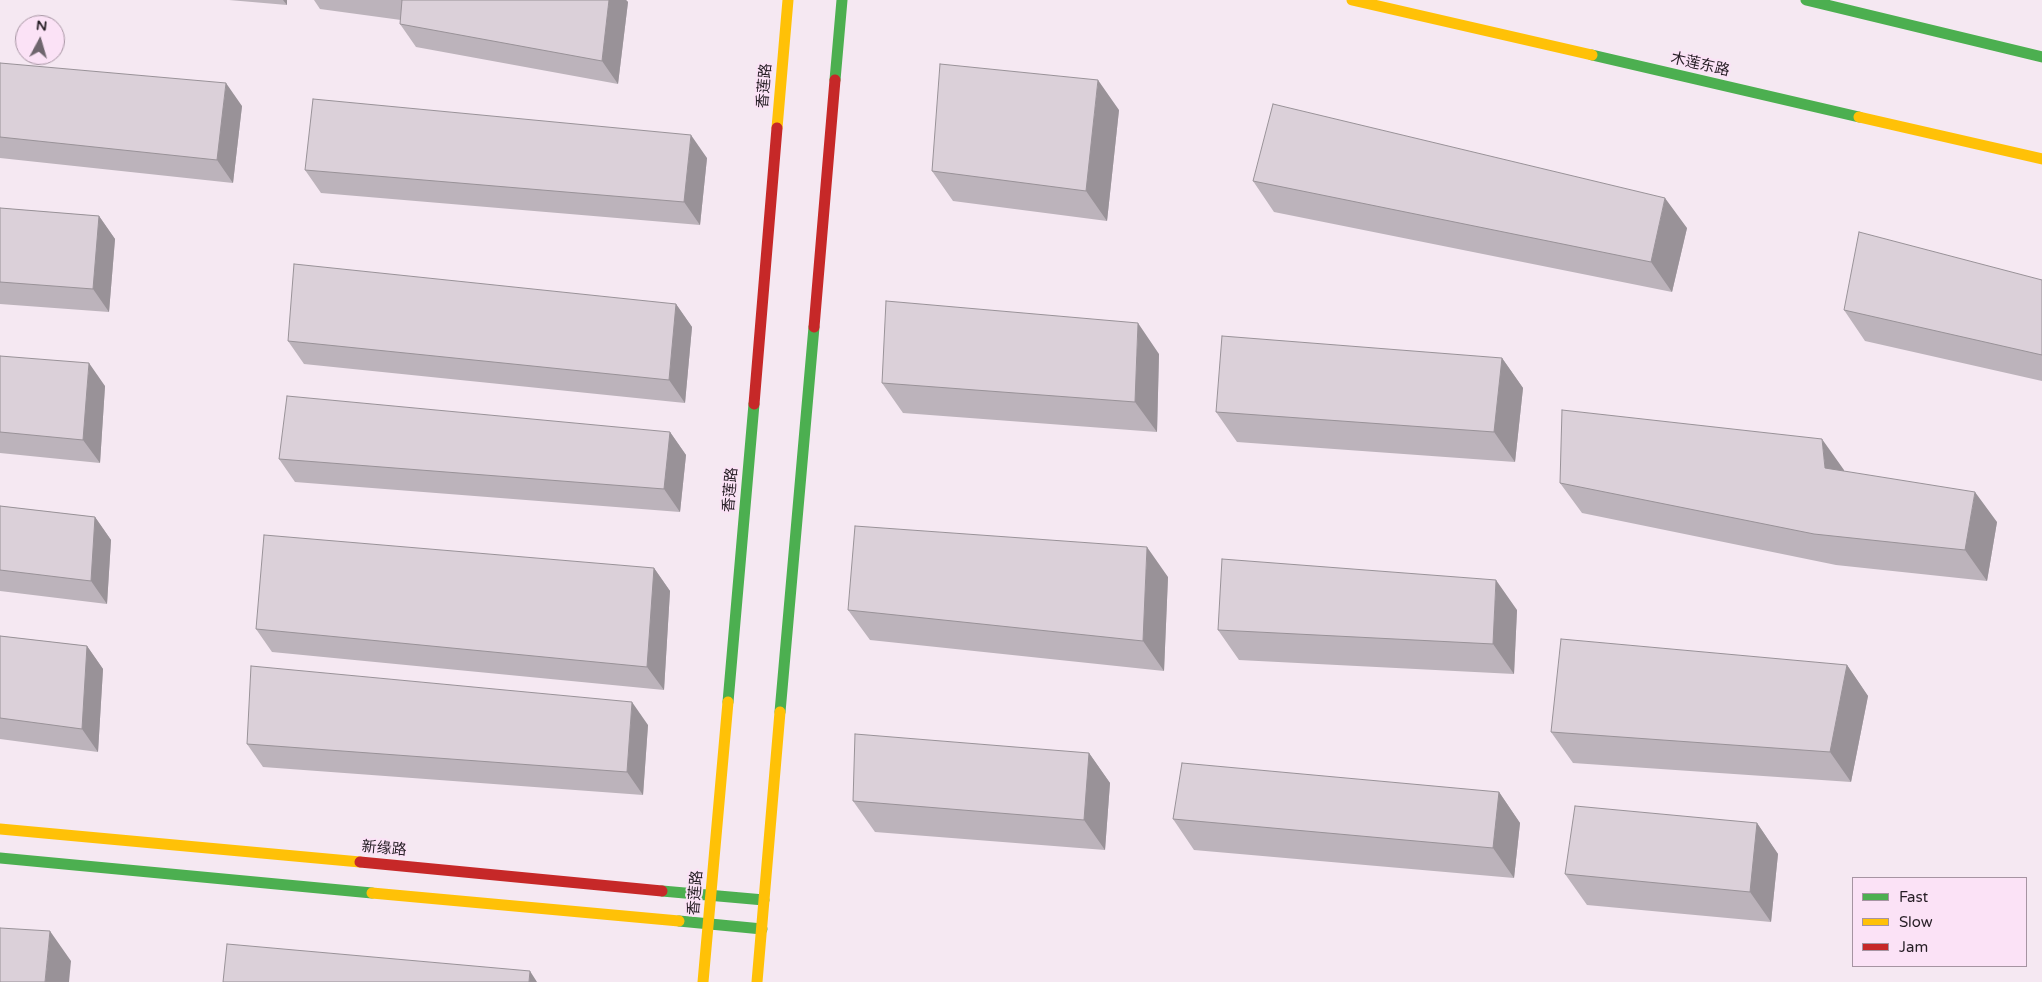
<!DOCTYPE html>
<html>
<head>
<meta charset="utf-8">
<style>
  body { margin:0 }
  #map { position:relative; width:2042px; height:982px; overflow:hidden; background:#f5e8f2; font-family:"Varela Round",sans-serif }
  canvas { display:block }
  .legend { position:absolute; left:1852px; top:877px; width:175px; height:90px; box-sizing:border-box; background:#fbe2f6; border:1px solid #a694a2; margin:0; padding:6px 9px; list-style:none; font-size:15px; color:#261e25 }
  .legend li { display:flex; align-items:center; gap:10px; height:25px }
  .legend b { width:25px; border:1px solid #a694a2 }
  .north { position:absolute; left:15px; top:15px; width:50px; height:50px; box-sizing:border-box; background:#fbe2f6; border:1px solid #a694a2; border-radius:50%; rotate:6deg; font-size:14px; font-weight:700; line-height:20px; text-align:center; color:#261e25 }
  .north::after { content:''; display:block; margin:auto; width:18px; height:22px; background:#6e656d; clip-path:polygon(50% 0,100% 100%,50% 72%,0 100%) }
</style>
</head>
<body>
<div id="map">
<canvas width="2042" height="982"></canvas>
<ul class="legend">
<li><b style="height:6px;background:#4caf50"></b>Fast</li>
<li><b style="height:6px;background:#ffc107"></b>Slow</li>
<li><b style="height:6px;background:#c62828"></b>Jam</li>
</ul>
<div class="north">N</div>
</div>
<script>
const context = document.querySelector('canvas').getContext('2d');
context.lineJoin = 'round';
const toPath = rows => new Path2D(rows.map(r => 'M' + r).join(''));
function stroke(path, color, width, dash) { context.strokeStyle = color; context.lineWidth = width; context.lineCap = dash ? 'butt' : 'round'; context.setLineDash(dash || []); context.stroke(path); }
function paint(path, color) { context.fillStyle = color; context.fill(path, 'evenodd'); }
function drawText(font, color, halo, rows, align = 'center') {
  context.font = font + ' "Varela Round","Noto Sans SC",sans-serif'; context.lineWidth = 4; context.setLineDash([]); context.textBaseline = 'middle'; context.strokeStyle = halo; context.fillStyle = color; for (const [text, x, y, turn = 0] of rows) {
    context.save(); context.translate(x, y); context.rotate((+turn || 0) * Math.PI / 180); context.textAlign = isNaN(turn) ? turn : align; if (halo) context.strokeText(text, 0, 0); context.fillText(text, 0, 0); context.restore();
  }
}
stroke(toPath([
  [1806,0,2042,57],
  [1592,55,1859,117],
  [835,80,842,0],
  [728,702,754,404],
  [780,712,814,327],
  [0,858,372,893],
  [662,891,764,900],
  [679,921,762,929]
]), '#4caf50', 11);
stroke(toPath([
  [1352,0,1592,55],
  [1859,117,2042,159],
  [777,128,788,0],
  [0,829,360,862],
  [372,893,679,921],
  [703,982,728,702],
  [757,982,780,712]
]), '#ffc107', 11);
stroke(toPath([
  [814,327,835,80],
  [754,404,777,128],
  [360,862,662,891]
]), '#c62828', 11);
paint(toPath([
  [229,0,287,0,287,5],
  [314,0,626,0,628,2,618,84,416,47,400,24,401,20,320,9],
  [0,63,242,106,233,183,0,158],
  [1119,110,1107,221,953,201,932,171],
  [707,158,700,225,321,193,305,170],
  [1253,181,1687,228,1672,292,1274,212],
  [0,208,99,216,115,239,109,312,0,304],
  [2042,280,2042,381,1865,341,1844,310],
  [676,304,692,327,685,403,304,364,288,341],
  [1159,354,1157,432,903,413,882,383],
  [0,356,105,386,100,463,0,453],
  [1502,358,1523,388,1515,462,1237,442,1216,412],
  [670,432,686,455,680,512,295,482,279,459],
  [1844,470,1844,471,1997,522,1987,581,1836,565,1582,513,1560,483],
  [0,506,95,517,111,540,107,604,0,591],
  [654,568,670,591,664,690,272,652,256,629],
  [1168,577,1164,671,870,640,848,610],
  [1517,610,1514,674,1239,660,1218,630],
  [0,636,87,646,103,669,98,752,0,739],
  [1847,665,1868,696,1851,782,1573,763,1551,732],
  [648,725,643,795,263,767,247,744],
  [1089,753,1110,783,1105,850,875,832,853,801],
  [1499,792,1520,823,1514,878,1194,850,1173,819],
  [1757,823,1778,854,1771,922,1587,905,1565,874]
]), '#bcb3bb');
paint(toPath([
  [283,0,287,0,287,5],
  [609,0,626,0,628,2,618,84,602,61],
  [1098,80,1119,110,1107,221,1086,191],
  [226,83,242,106,233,183,217,160],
  [691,135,707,158,700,225,684,202],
  [1665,198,1687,228,1672,292,1651,262],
  [99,216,115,239,109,312,93,289],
  [676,304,692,327,685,403,669,380],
  [1138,323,1159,354,1157,432,1135,402],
  [1502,358,1523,388,1515,462,1494,432],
  [89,363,105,386,100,463,83,440],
  [670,432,686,455,680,512,664,489],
  [1822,439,1844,470,1846,499,1825,468],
  [1975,492,1997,522,1987,581,1965,550],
  [95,517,111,540,107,604,91,581],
  [1147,547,1168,577,1164,671,1143,641],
  [654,568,670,591,664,690,647,667],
  [1496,580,1517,610,1514,674,1493,644],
  [87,646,103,669,98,752,82,729],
  [1847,665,1868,696,1851,782,1830,752],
  [632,702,648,725,643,795,627,772],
  [1089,753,1110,783,1105,850,1084,820],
  [1499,792,1520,823,1514,878,1493,848],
  [1757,823,1778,854,1771,922,1750,892],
  [50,931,71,961,69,982,45,982],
  [530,971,537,982,529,982]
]), '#999298');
const building = toPath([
  [402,0,609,0,602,61,400,24,402,0],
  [0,63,226,83,217,160,0,137,0,63],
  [940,64,1098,80,1086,191,932,171,940,64],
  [313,99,691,135,684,202,305,170,313,99],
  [1273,104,1665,198,1651,262,1253,181,1273,104],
  [0,208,99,216,93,289,0,282,0,208],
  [1859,232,2042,280,2042,355,1844,310,1859,232],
  [294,264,676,304,669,380,288,341,294,264],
  [886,301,1138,323,1135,402,882,383,886,301],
  [1222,336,1502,358,1494,432,1216,412,1222,336],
  [0,356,89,363,83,440,0,432,0,356],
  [287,396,670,432,664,489,279,459,287,396],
  [1562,410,1822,439,1825,468,1975,492,1965,550,1814,534,1560,483,1562,410],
  [0,506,95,517,91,581,0,570,0,506],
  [855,526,1147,547,1143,641,848,610,855,526],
  [264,535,654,568,647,667,256,629,264,535],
  [1222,559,1496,580,1493,644,1218,630,1222,559],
  [0,636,87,646,82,729,0,718,0,636],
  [1561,639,1847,665,1830,752,1551,732,1561,639],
  [251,666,632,702,627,772,247,744,251,666],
  [855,734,1089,753,1084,820,853,801,855,734],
  [1182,763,1499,792,1493,848,1173,819,1182,763],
  [1575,806,1757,823,1750,892,1565,874,1575,806],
  [0,928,50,931,45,982,0,982,0,928],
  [227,944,530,971,529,982,223,982,227,944]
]);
paint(building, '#dbd0d9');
stroke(building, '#999298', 1);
drawText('15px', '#261e25', '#fbe2f6', [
  ["木莲东路",1700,65,13],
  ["香莲路",765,86,-85],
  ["香莲路",731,490,-85],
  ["新缘路",384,849,5],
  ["香莲路",696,893,-85]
]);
</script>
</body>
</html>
